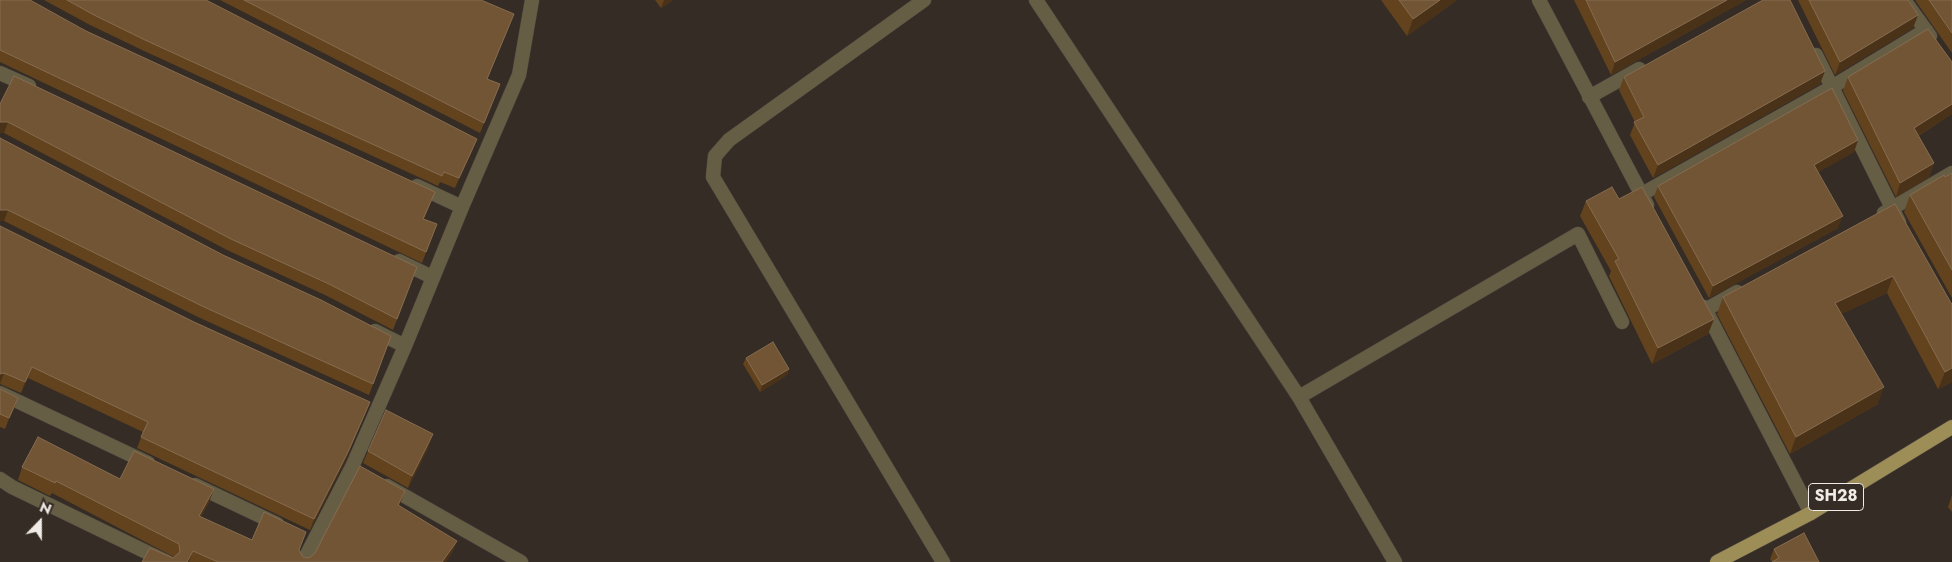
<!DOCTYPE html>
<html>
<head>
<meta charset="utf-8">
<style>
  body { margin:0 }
  #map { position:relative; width:1952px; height:562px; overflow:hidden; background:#342c25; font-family:Jost,sans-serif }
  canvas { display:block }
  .north { position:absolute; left:15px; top:497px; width:50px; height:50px; -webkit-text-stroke:4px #342c25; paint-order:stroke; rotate:22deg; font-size:14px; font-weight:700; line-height:20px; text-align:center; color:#f0ebe6 }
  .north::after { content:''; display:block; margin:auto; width:18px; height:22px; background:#f0ebe6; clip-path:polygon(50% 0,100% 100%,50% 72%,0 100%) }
</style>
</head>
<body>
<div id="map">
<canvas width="1952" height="562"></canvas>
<div class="north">N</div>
</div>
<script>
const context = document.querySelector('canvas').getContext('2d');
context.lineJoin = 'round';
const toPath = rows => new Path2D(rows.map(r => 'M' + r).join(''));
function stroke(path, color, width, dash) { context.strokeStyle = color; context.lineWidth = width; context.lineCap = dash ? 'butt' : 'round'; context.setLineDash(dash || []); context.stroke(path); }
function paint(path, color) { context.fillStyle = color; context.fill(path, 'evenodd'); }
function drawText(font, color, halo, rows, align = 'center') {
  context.font = font + ' Jost,sans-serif'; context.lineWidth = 4.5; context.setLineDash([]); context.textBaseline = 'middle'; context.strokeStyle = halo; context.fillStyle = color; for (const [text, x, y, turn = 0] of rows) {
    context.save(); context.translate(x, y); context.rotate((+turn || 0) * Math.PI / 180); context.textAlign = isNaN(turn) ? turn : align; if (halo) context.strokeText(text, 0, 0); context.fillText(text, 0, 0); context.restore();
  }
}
const service = toPath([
  [924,0,729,140,715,156,713,177,943,562],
  [1036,0,1299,397,1395,562],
  [1299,397,1578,234,1622,322]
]);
const minor = toPath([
  [1539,0,1647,205],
  [1904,0,1930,36],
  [1816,55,1899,222],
  [0,73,29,86],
  [1589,97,1639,69],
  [417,186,462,207],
  [1642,194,1832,87,1926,30],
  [1884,213,1952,173],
  [399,261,432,277],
  [1704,307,1811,513],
  [1705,310,1737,292],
  [375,331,405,346],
  [0,393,148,463],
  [0,479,12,487,167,562],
  [195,485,277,524],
  [387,486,521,562],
  [303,562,352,467,405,346,462,207,519,75,532,0]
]);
const primary = toPath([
  [1717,562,1811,513,1952,427]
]);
stroke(service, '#4e4740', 15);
stroke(minor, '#4e4740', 15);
stroke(primary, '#4e4740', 15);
stroke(service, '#665e44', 14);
stroke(minor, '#665e44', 14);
stroke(primary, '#9d8d57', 14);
paint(toPath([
  [0,0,86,31,431,202,424,219,437,224,422,263,0,62],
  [44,0,206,0,473,149,455,188,440,182,438,186,142,50,90,25],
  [220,0,481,0,510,24,487,79,500,84,480,133],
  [655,0,673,0,661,8],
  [1381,0,1457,0,1407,36],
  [1574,0,1746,0,1611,75],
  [1798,0,1908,0,1918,15,1913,28,1835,75],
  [1915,0,1952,0,1952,53],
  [1952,62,1952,114,1918,136,1934,163,1929,177,1896,197,1843,91,1848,77],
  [1624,77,1820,84,1653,178,1630,135,1635,122,1619,90],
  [0,104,417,267,393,330,325,295,227,250,4,133,0,133],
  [0,138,223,255,391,336,369,395,198,317,4,221,0,221],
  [1858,140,1854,152,1818,172,1838,228,1709,298,1654,197,1658,186],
  [1952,173,1952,298,1904,212,1910,195],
  [1619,199,1714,319,1708,334,1652,364,1609,276,1611,271,1580,216,1586,201],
  [1895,204,1952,382,1938,389,1887,293,1841,314,1878,404,1790,454,1717,314,1723,297],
  [0,226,194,322,370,402,344,463,310,530,137,448,143,432,28,378,21,393,0,384],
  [746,358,789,369,787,375,760,392,743,364],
  [0,389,18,398,5,429,0,427],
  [429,446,408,488,363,463,368,451],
  [22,467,120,479,214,489,209,502,201,517,252,540,299,551,303,557,309,558,399,506,457,541,452,553,446,562,142,562,173,558,174,557,52,493,50,496,18,480],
  [1952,495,1952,512,1948,507],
  [1774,549,1819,562,1772,562,1770,559]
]), '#63431e');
paint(toPath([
  [664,0,673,0,661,8],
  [1440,0,1457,0,1407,36,1413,19],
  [1727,0,1746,0,1611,75,1615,62],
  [1918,15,1913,28,1835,75,1840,62],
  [1825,71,1820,84,1653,178,1658,165],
  [1952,104,1952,114,1909,141,1914,128],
  [0,122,8,122,4,133,0,133],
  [477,139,473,149,455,188,459,178],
  [1858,140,1854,152,1810,177,1814,165],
  [1934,163,1929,177,1896,197,1900,183],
  [0,210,8,210,4,221,0,221],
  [1843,216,1838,228,1709,298,1713,286],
  [1893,276,1887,293,1828,320,1835,303],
  [1714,319,1708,334,1652,364,1658,348],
  [32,367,28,378,21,393,25,382],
  [1952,368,1952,382,1938,389,1945,372],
  [789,369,787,375,760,392,762,385],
  [4,373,0,384,0,374],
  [1884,387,1878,404,1790,454,1796,437],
  [18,398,14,409,5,429,9,418],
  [370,402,344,463,310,530,314,519],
  [433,434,429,446,408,488,412,476],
  [214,489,209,502,194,529,199,516],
  [405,491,400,504,393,518,398,505],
  [457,541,452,553,446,562,442,562],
  [193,551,189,562,187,562]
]), '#4a3218');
const building = toPath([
  [0,0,30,0,86,31,435,192,423,219,437,224,426,252,0,50,0,0],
  [67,0,206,0,477,139,459,178,444,172,442,176,145,40,94,15,67,0],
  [244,0,481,0,514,14,487,79,500,84,484,123,244,0],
  [1399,0,1440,0,1413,19,1399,0],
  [1586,0,1727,0,1615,62,1586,0],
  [1763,0,1790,0,1825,71,1658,165,1634,122,1644,117,1624,77,1763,0],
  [1809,0,1908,0,1918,15,1840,62,1809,0],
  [1929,0,1952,0,1952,33,1929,0],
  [1928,29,1952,62,1952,104,1914,128,1934,163,1900,183,1848,77,1928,29],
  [14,76,417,267,397,319,329,284,231,239,8,122,0,122,0,104,14,76],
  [1832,88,1858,140,1814,165,1843,216,1713,286,1658,186,1832,88],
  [0,138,223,255,321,300,391,336,373,384,202,306,8,210,0,210,0,138],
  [1952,173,1952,270,1910,195,1944,175,1945,177,1952,173],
  [1612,187,1619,199,1642,187,1714,319,1658,348,1615,261,1619,259,1586,201,1612,187],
  [1895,204,1951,303,1952,304,1952,368,1945,372,1893,276,1835,303,1884,387,1796,437,1723,297,1895,204],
  [0,226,194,322,370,402,348,452,314,519,141,437,148,422,32,367,25,382,4,373,0,374,0,226],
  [773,342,789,369,762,385,746,358,773,342],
  [0,389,18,398,9,418,0,414,0,389],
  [386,410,433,434,412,476,368,451,386,410],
  [38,437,120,479,134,451,214,489,199,516,252,540,264,512,306,532,299,550,303,557,309,558,315,553,360,466,405,491,398,505,457,541,442,562,218,562,193,551,187,562,142,562,150,548,173,558,180,552,179,544,56,481,55,483,22,467,38,437],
  [1804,533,1819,562,1772,562,1779,558,1774,549,1804,533]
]);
paint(building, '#725534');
stroke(building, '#866c50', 1);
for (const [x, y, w] of [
  [1836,497,55]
]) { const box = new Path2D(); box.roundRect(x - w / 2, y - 13.5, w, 27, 4); context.fillStyle = '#342c25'; context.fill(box); stroke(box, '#f0ebe6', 1); }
drawText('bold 16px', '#f0ebe6', null, [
  ["SH28",1836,497]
]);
</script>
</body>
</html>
